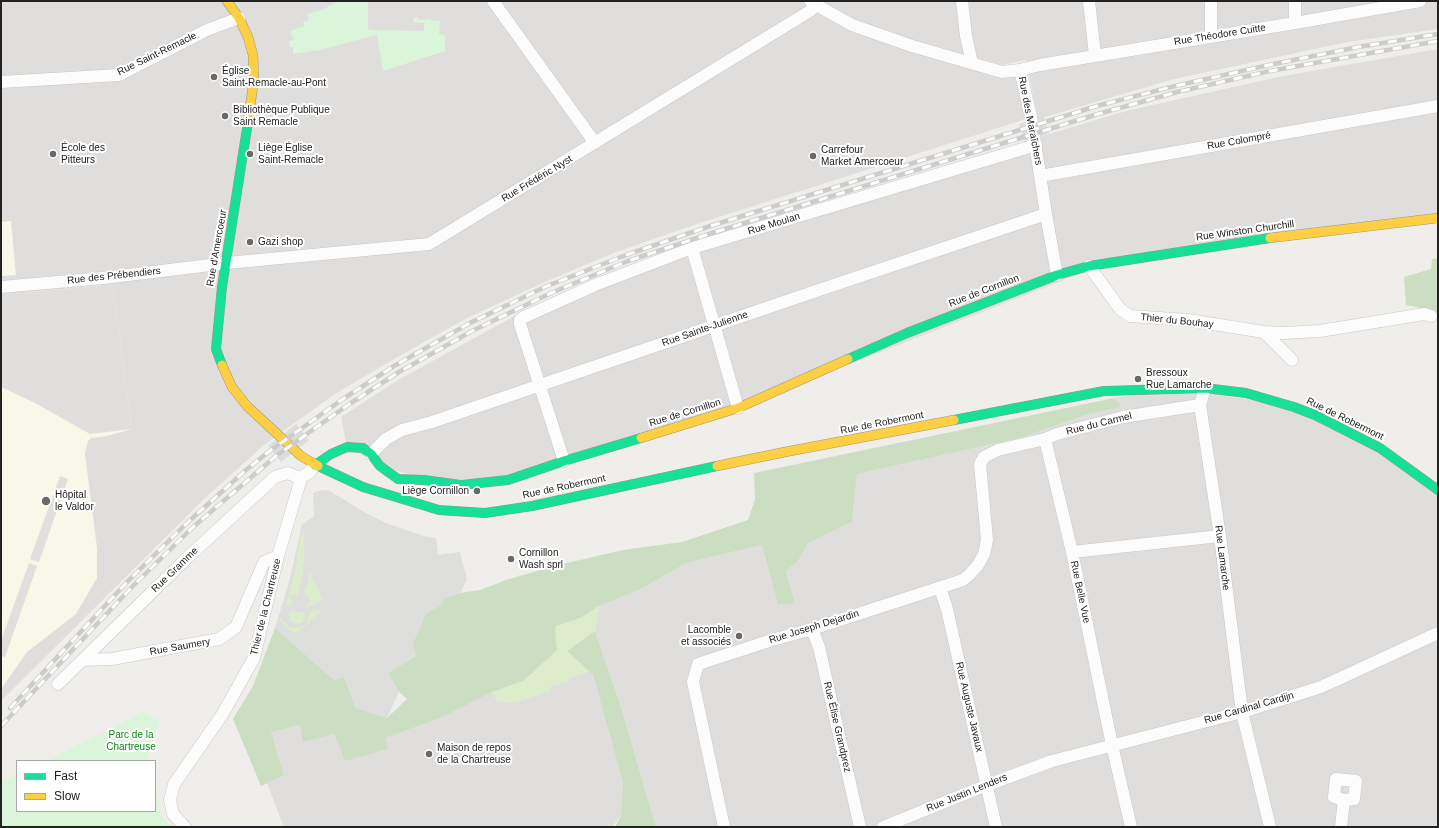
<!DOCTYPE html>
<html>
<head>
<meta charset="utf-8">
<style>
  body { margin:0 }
  #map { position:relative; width:1439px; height:828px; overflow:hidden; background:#f0eeeb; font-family:Helvetica,sans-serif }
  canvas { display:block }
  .frame { position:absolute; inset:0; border:2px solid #222; pointer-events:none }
  .legend { position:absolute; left:16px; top:760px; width:140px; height:52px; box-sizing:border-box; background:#fff; border:1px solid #a7a7a7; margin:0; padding:5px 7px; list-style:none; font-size:12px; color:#222 }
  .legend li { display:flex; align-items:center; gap:8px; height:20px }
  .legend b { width:20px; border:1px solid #a7a7a7 }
</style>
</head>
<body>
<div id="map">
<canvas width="1439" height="828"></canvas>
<div class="frame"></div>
<ul class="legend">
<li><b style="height:5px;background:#16e098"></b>Fast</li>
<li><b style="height:5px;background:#ffcf43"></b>Slow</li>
</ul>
</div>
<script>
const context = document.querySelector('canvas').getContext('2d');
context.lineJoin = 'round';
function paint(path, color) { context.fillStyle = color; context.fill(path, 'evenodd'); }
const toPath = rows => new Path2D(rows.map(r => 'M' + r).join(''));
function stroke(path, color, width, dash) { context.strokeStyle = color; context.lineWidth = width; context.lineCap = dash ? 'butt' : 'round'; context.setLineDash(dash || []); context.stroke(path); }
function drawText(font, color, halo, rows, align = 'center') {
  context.font = font + ' Helvetica,sans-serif'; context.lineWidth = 4; context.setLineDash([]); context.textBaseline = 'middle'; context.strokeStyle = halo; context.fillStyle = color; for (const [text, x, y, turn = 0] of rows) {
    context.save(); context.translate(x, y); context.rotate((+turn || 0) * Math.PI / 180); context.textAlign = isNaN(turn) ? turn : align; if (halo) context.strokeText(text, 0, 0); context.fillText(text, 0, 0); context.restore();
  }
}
paint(toPath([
  [1,1,1438,1,1438,29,1348,42,1174,79,1038,119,1026,60,1002,65,864,28,1002,72,1020,70,1026,119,697,224,616,252,547,281,467,318,394,359,335,394,264,445,203,500,1,701],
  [1438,49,1438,217,1107,263,738,408,508,480,423,478,387,468,347,447,341,417,398,380,520,313,1046,135,1126,111,1283,76],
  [1178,388,1294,407,1380,449,1438,496,1438,827,656,827,621,707,595,631,599,606,641,589,686,563,762,545,778,605,795,602,786,571,798,561,808,543,852,522,857,474,1020,438,1089,414,1122,407,1114,398],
  [589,671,593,675,623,783,621,816,612,827,286,827,283,825,267,783,284,775,271,732,300,725,304,741,334,734,346,760,386,738,443,717,492,692,498,702]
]), '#dfdedc');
paint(toPath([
  [11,221,16,275,1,276,1,222],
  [113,284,132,429,107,436,91,438,88,441,85,454,97,548,97,578,76,614,27,652,1,689,1,295]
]), '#f8f7e8');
paint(toPath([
  [321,490,330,491,364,512,386,523,423,536,436,538,438,555,460,552,467,580,460,593,443,599,441,605,426,614,416,656,388,673,399,692,387,718,356,708,344,677,334,680,275,628,289,582,302,525,314,516,313,493]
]), '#dededc');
paint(toPath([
  [304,528,304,562,302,578,298,595,291,595,290,598,293,602,289,608,286,605,295,572,299,545],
  [310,572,323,600,307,607,306,605,310,601,308,596,305,595,305,591],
  [599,606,595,631,567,651,589,671,571,677,568,682,551,686,550,692,513,703,498,702,492,692,523,681,555,631,556,626,580,618],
  [292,610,300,613,304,612,305,616,302,622,300,623,295,623,291,621,289,614],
  [321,610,323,610,296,634,280,622,281,618,290,628,299,628,307,623,309,614,311,611]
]), '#ddeccb');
paint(toPath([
  [1438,258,1438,319,1421,308,1406,305,1404,277,1431,269,1432,259],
  [1114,398,1122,407,1089,414,1020,438,857,474,852,522,808,543,798,561,786,571,795,603,778,605,762,545,686,563,641,589,599,606,580,618,556,626,555,631,557,650,523,681,492,692,443,717,386,738,387,749,345,761,334,734,303,742,300,725,271,732,284,775,261,786,233,719,253,686,275,628,334,680,344,677,356,708,387,718,407,699,399,692,388,673,416,656,413,644,426,614,441,605,443,599,460,593,480,590,506,580,554,566,623,550,682,542,748,520,755,499,754,473],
  [595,631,621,707,656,827,615,827,621,816,623,783,593,675,567,651]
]), '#cbdec1');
paint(toPath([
  [338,1,368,1,368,28,370,30,424,31,424,23,413,22,414,17,418,17,418,20,430,19,430,20,435,21,440,20,439,34,445,35,445,51,383,71,377,35,320,50,293,54,293,47,290,47,289,41,294,40,290,31,304,26,303,22,309,20,307,14,322,10],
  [143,712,160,722,146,761,47,761],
  [17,775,17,811,155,811,155,792,157,793,160,813,171,827,1,827,1,781]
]), '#daf5da');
paint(toPath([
  [899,60,900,79,911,79,910,148,840,171,826,137,837,120,836,112,861,104,864,113,880,109,882,102,873,102,879,63],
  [353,71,357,80,383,71,391,137,351,133,353,117,295,110,298,89],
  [113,284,132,429,90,434,35,403,1,387,1,295],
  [60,476,68,479,39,562,30,559],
  [29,563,37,566,5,657,1,656,1,641]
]), '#e0dfde');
paint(toPath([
  [1044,117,1049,134,1024,141,1019,124],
  [296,424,309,440,281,462,268,446]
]), '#dedddd');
const street = toPath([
  [493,1,595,143],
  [962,1,966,36,972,63],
  [1089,1,1095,55],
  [811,2,852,25,912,46,1002,72,1020,70,1031,117,1046,214,1057,275],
  [1295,23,1295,1],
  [1211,37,1211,1],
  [1020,70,1040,65,1295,23,1420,1],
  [1,82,119,75,207,30,239,18],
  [1040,176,1438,106],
  [692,248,738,408],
  [1089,266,1120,309,1130,316,1188,320,1264,332,1284,333,1320,331,1424,314,1431,316],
  [1,287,103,278,227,263,429,244,810,11,816,5],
  [1264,332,1292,360],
  [1200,405,1220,536,1242,712,1270,827],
  [1045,439,1072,552,1112,745,1131,827],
  [371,454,386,439,402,430,432,422,822,289,1046,214],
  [564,461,520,324,520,320,522,318,595,285,692,248,1036,145],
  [1072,552,1220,536],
  [940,588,947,609,996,827],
  [812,629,819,647,860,827],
  [83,660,112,659,219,639,236,627,264,562,278,556],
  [58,684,187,558,275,477,288,473,300,478],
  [1336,779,1356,781,1354,799,1344,800,1334,797,1336,779],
  [185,827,173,814,170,800,174,784,222,715,254,658,278,556,300,482,300,478,310,472,315,465],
  [724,827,693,682,698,664,772,640,812,629,963,580,970,574,978,565,984,554,987,540,980,464,984,457,998,450,1045,439,1057,434,1123,417,1200,405,1205,388],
  [883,827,987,785,1052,761,1242,712,1321,687,1438,633],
  [1341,827,1344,800]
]);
const fast = toPath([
  [848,359,907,333,1057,275,1089,266,1270,238],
  [222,365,216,349,222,287,248,122],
  [954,420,1104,391,1205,388,1246,393,1294,407,1315,415,1380,448,1438,490],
  [315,465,331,454,347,447,363,448,371,454,380,466,398,479,424,480,461,485,508,480,564,461,641,438],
  [318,466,363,487,439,510,485,513,532,506,717,466]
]);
const slow = toPath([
  [227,1,239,18,248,37,253,55,254,78,248,122],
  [1270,238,1438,218],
  [222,365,232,387,247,406,301,456,318,466],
  [641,438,738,408,848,359],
  [717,466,785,452,954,420]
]);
stroke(street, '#c9c8c7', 13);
stroke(fast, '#999a82', 10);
stroke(slow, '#999a82', 10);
stroke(street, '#fdfcfc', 12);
stroke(fast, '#16e098', 9);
stroke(slow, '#ffcf43', 9);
const rail = toPath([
  [10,708,128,581,187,523,246,470,271,450,343,399,394,366,470,323,547,286,626,255,707,227,1097,106,1175,86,1269,65,1358,47,1438,34],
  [1,726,133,586,192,528,276,456,345,407,399,372,474,330,551,293,628,261,709,234,1098,114,1177,92,1270,71,1438,41]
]);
stroke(rail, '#ccc', 4.5);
stroke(rail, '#fff', 3, [9]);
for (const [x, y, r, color] of [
  [214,77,4,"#6a6968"],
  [225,116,4,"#6a6968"],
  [53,154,4,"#6a6968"],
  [250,154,4,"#6a6968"],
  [813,156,4,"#6a6968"],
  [250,242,4,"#6a6968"],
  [1138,379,4,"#6a6968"],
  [477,491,4,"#6a6968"],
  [46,501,5,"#6a6968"],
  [511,559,4,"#6a6968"],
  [739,636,4,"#6a6968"],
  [429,754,4,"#6a6968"]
]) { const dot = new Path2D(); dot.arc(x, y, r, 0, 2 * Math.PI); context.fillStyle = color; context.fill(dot); stroke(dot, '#fff', 1.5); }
drawText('10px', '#222', '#fff', [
  ["Rue Théodore Cuitte",1220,35,-9],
  ["Rue Saint-Remacle",157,54,-26],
  ["Rue des Maraîchers",1030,121,79],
  ["Rue Colompré",1239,141,-10],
  ["Rue Frédéric Nyst",537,179,-31],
  ["Rue Moulan",774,224,-17],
  ["Rue Winston Churchill",1245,231,-8],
  ["Rue d'Amercoeur",217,248,-80],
  ["Rue des Prébendiers",114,276,-6],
  ["Rue de Cornillon",984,291,-21],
  ["Thier du Bouhay",1177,321,6],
  ["Rue Sainte-Julienne",705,329,-19],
  ["Rue de Cornillon",685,413,-17],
  ["Rue de Robermont",1345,419,26],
  ["Rue de Robermont",882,423,-11],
  ["Rue du Carmel",1099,424,-14],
  ["Rue de Robermont",564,487,-12],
  ["Rue Lamarche",1222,558,83],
  ["Rue Gramme",175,570,-44],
  ["Rue Belle Vue",1080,592,78],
  ["Thier de la Chartreuse",266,607,-76],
  ["Rue Joseph Dejardin",814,627,-17],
  ["Rue Saumery",180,647,-10],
  ["Rue Auguste Javaux",969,707,77],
  ["Rue Cardinal Cardijn",1249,708,-16],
  ["Rue Élise Grandprez",837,727,77],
  ["Rue Justin Lenders",967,793,-22]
]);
drawText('10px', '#222', '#fff', [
  ["Église",222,71],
  ["Saint-Remacle-au-Pont",222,83],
  ["Bibliothèque Publique",233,110],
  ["Saint Remacle",233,122],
  ["École des",61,148],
  ["Pitteurs",61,160],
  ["Liège Église",258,148],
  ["Saint-Remacle",258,160],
  ["Carrefour",821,150],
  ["Market Amercoeur",821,162],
  ["Gazi shop",258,242],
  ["Bressoux",1146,373],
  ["Rue Lamarche",1146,385],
  ["Liège Cornillon",469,491,"right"],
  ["Hôpital",55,495],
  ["le Valdor",55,507],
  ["Cornillon",519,553],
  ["Wash sprl",519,565],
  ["Lacomble",731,630,"right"],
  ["et associés",731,642,"right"],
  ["Maison de repos",437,748],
  ["de la Chartreuse",437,760]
], 'left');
drawText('10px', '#0c8416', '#fff', [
  ["Parc de la",131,735],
  ["Chartreuse",131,747]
]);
</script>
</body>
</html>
